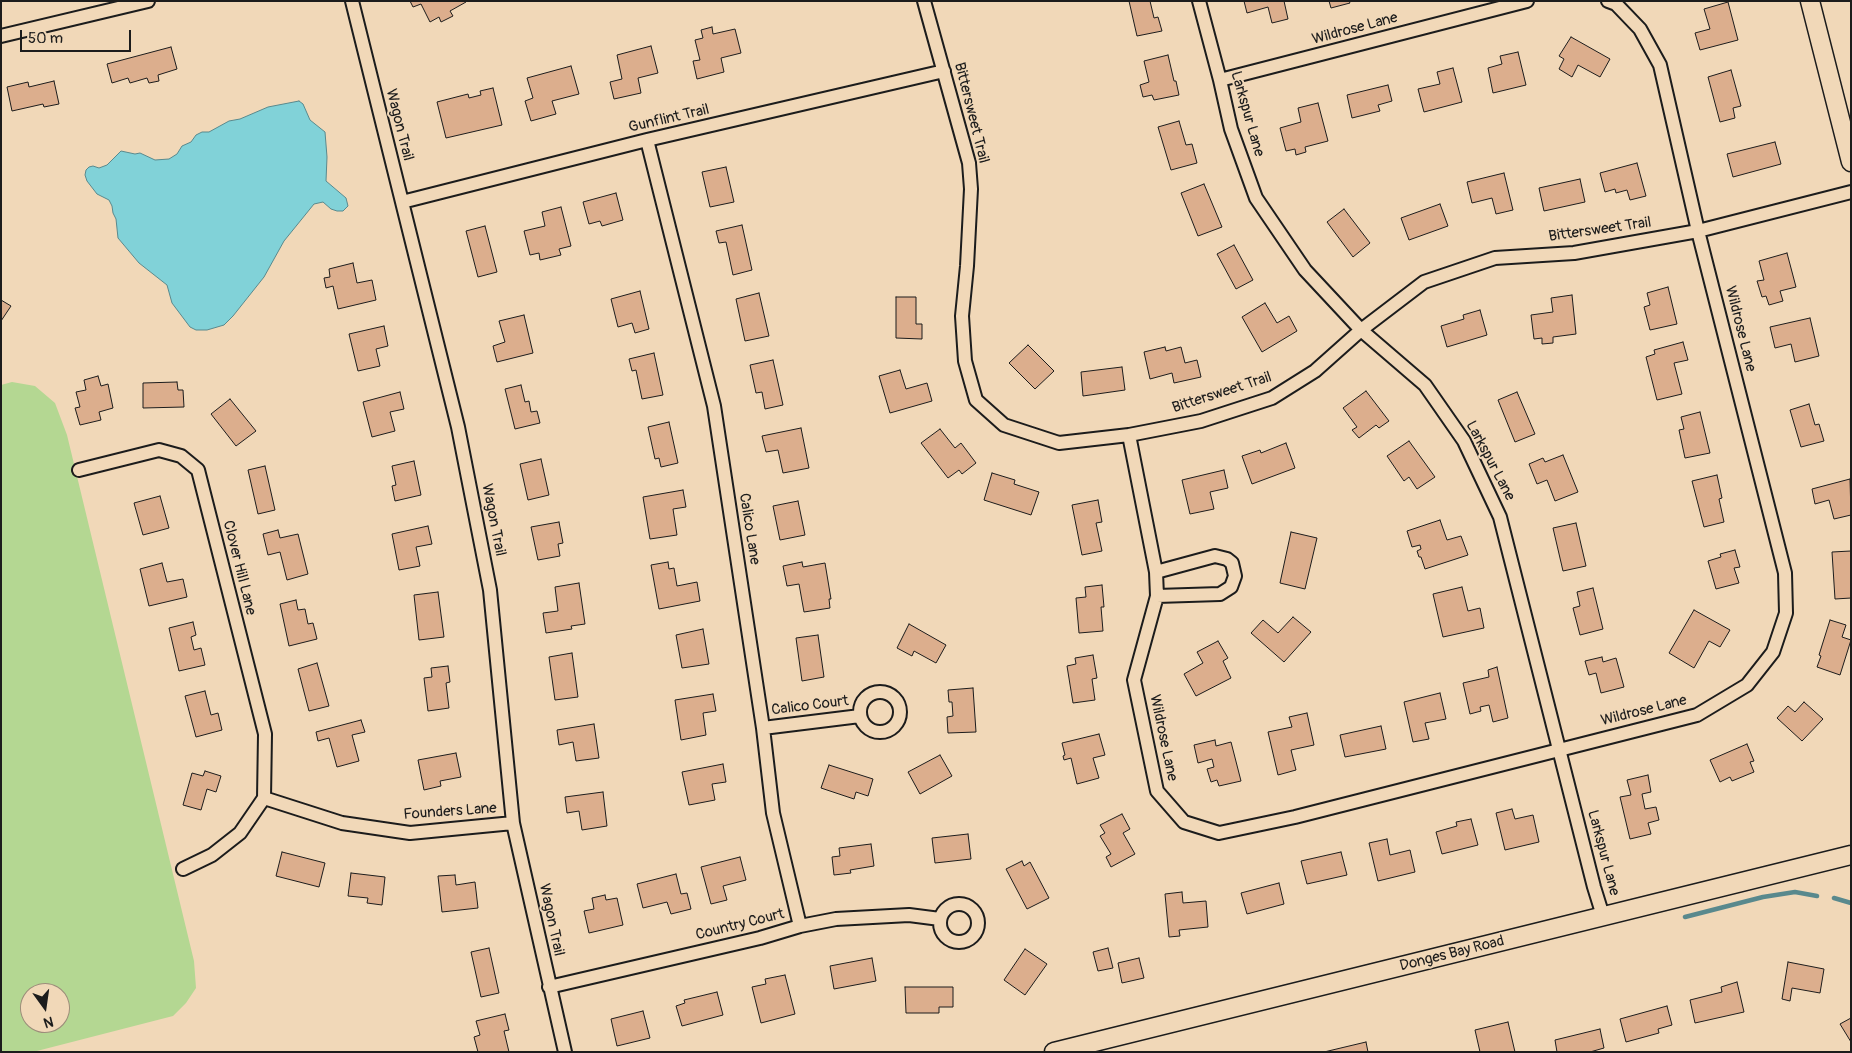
<!DOCTYPE html>
<html>
<head>
<meta charset="utf-8">
<style>
  body { margin:0 }
  #map { position:relative; width:1852px; height:1053px; overflow:hidden; background:#f1d8b8; font-family:Pangolin,sans-serif }
  canvas { display:block }
  .frame { position:absolute; inset:0; border:2px solid #1c1c1c; pointer-events:none }
  .north { position:absolute; left:20px; top:983px; width:50px; height:50px; box-sizing:border-box; background:#f1d8b8; border:1px solid #9c8d7a; border-radius:50%; rotate:166deg; font-size:14px; font-weight:700; line-height:20px; text-align:center; color:#1c1c1c }
  .north::after { content:''; display:block; margin:auto; width:18px; height:22px; background:#1c1c1c; clip-path:polygon(50% 0,100% 100%,50% 72%,0 100%) }
  .scale { position:absolute; left:20px; top:30px; width:111px; height:22px; box-sizing:border-box; border:2px solid #1c1c1c; border-top:0; padding-left:6px; font-size:15px; line-height:18px; white-space:nowrap; color:#1c1c1c; -webkit-text-stroke:4px #f1d8b8; paint-order:stroke }
</style>
</head>
<body>
<div id="map">
<canvas width="1852" height="1053"></canvas>
<div class="frame"></div>
<div class="north">N</div>
<div class="scale">50 m</div>
</div>
<script>
const context = document.querySelector('canvas').getContext('2d');
context.lineJoin = 'round';
function paint(path, color) { context.fillStyle = color; context.fill(path, 'evenodd'); }
const toPath = rows => new Path2D(rows.map(r => 'M' + r).join(''));
function stroke(path, color, width, dash) { context.strokeStyle = color; context.lineWidth = width; context.lineCap = dash ? 'butt' : 'round'; context.setLineDash(dash || []); context.stroke(path); }
function drawText(font, color, halo, rows, align = 'center') {
  context.font = font + ' Pangolin,sans-serif'; context.lineWidth = 4; context.setLineDash([]); context.textBaseline = 'middle'; context.strokeStyle = halo; context.fillStyle = color; for (const [text, x, y, turn = 0] of rows) {
    context.save(); context.translate(x, y); context.rotate((+turn || 0) * Math.PI / 180); context.textAlign = isNaN(turn) ? turn : align; if (halo) context.strokeText(text, 0, 0); context.fillText(text, 0, 0); context.restore();
  }
}
paint(toPath([
  [12,382,35,386,55,403,67,435,194,961,196,988,186,1003,173,1016,33,1052,1,1052,1,385],
  [30,993,60,993,60,1023,30,1023]
]), '#b4d792');
const water = toPath([
  [299,101,303,104,310,120,325,132,327,157,326,181,346,198,348,206,343,211,337,211,331,209,323,202,314,204,284,241,264,277,233,316,224,325,207,330,196,330,190,327,172,303,167,285,139,263,118,238,116,219,113,213,112,206,109,200,97,194,87,181,85,175,86,170,89,167,93,166,99,168,107,165,121,151,135,154,140,153,155,160,169,159,177,154,182,146,191,142,196,135,202,132,209,132,229,121,240,119,268,107,299,101]
]);
paint(water, '#81d2d8');
stroke(water, '#59898d', 1);
stroke(toPath([
  [1834,898,1851,903],
  [1685,917,1763,897,1795,892,1817,896]
]), '#59898d', 4.5);
const building = toPath([
  [410,1,466,1,466,2,450,11,453,16,441,22,439,17,430,22,421,4,413,7,410,1],
  [1129,1,1150,1,1154,18,1158,17,1162,31,1137,36,1129,1],
  [1244,1,1284,1,1288,19,1272,23,1268,7,1247,13,1244,1],
  [1329,1,1349,1,1350,3,1331,8,1329,1],
  [1728,2,1738,40,1700,50,1695,33,1710,29,1704,9,1728,2],
  [712,27,713,34,735,29,741,53,721,58,724,72,697,79,693,61,700,60,695,40,703,38,701,30,712,27],
  [1571,37,1610,59,1600,77,1578,65,1572,77,1559,69,1564,59,1559,56,1571,37],
  [651,46,658,73,638,78,641,93,614,99,610,82,622,79,617,55,651,46],
  [171,47,177,69,158,75,159,81,149,83,147,78,130,83,128,78,112,83,107,64,171,47],
  [1518,52,1526,85,1493,93,1488,68,1502,64,1500,56,1518,52],
  [1168,55,1174,81,1176,81,1179,95,1154,100,1152,95,1143,97,1140,85,1149,82,1144,61,1168,55],
  [571,66,579,94,552,101,556,114,531,121,525,101,533,98,527,78,571,66],
  [1453,68,1462,102,1424,112,1418,89,1440,84,1437,72,1453,68],
  [1731,70,1741,106,1733,108,1735,118,1720,122,1708,77,1731,70],
  [54,81,59,104,44,107,43,104,12,111,7,87,28,82,29,87,54,81],
  [1388,85,1392,101,1378,105,1380,111,1352,118,1347,95,1388,85],
  [493,88,502,125,446,138,437,102,468,94,469,98,481,95,480,91,493,88],
  [1318,103,1328,141,1305,147,1306,152,1296,155,1295,149,1286,151,1280,128,1301,122,1298,108,1318,103],
  [1179,121,1186,145,1192,144,1197,163,1171,170,1158,127,1179,121],
  [1775,142,1781,164,1733,177,1727,154,1775,142],
  [1637,163,1646,196,1630,200,1627,190,1616,193,1615,189,1605,192,1600,173,1637,163],
  [726,167,734,202,710,207,702,172,726,167],
  [1504,173,1513,210,1496,214,1492,198,1472,203,1467,182,1504,173],
  [1580,179,1585,202,1544,211,1539,188,1580,179],
  [1204,184,1222,227,1198,236,1181,193,1204,184],
  [616,193,623,220,602,226,600,221,589,224,583,202,616,193],
  [1440,204,1448,226,1409,240,1401,218,1440,204],
  [561,207,571,246,559,249,561,255,540,260,539,253,530,255,524,231,545,226,542,212,561,207],
  [1344,209,1370,243,1353,257,1327,222,1344,209],
  [742,225,752,270,733,275,726,242,719,243,716,231,742,225],
  [485,226,497,272,478,277,466,231,485,226],
  [1234,245,1253,280,1236,289,1217,254,1234,245],
  [1787,253,1796,287,1780,291,1783,301,1769,305,1766,296,1762,297,1757,281,1764,280,1759,261,1787,253],
  [353,263,357,283,372,280,376,300,338,309,333,286,326,288,324,278,330,277,329,269,353,263],
  [1668,287,1677,324,1650,330,1644,307,1650,305,1647,293,1668,287],
  [640,291,649,329,635,333,632,323,618,327,611,299,640,291],
  [759,293,769,336,745,341,736,299,759,293],
  [1572,295,1576,334,1553,337,1553,343,1542,344,1542,338,1534,339,1531,315,1553,312,1551,298,1572,295],
  [896,297,916,297,916,324,922,324,922,339,896,338,896,297],
  [1,300,11,306,1,321,1,300],
  [1265,303,1277,323,1289,316,1297,331,1262,352,1242,317,1265,303],
  [1480,310,1487,335,1447,347,1441,326,1464,319,1463,315,1480,310],
  [524,315,533,353,497,362,493,346,505,342,499,321,524,315],
  [1810,318,1819,356,1795,362,1791,344,1775,348,1770,327,1810,318],
  [384,326,388,346,376,349,380,366,358,371,349,334,384,326],
  [1683,342,1688,360,1674,363,1682,394,1657,400,1646,357,1655,354,1654,350,1683,342],
  [1028,345,1054,371,1035,389,1009,363,1028,345],
  [1165,347,1166,351,1181,347,1185,363,1197,360,1201,377,1174,383,1172,373,1150,379,1144,352,1165,347],
  [654,353,663,395,642,399,636,370,632,371,629,359,654,353],
  [773,360,783,405,765,409,762,392,756,393,750,365,773,360],
  [1122,367,1125,390,1083,396,1081,372,1122,367],
  [900,370,906,389,927,383,932,401,890,413,879,376,900,370],
  [98,376,101,386,108,384,113,408,99,412,101,420,80,425,75,408,80,407,76,392,86,390,84,380,98,376],
  [177,382,178,390,183,390,184,407,143,408,143,383,177,382],
  [521,385,525,402,529,401,531,412,537,411,540,423,515,429,505,389,521,385],
  [1366,391,1389,421,1379,428,1376,425,1359,438,1352,430,1357,427,1343,408,1366,391],
  [400,392,404,409,390,412,395,431,372,437,363,402,400,392],
  [1517,392,1535,434,1515,442,1498,400,1517,392],
  [230,399,256,431,236,446,211,414,230,399],
  [1809,404,1815,425,1819,424,1824,441,1801,447,1790,410,1809,404],
  [1700,412,1710,453,1685,458,1679,430,1684,429,1681,417,1700,412],
  [669,422,678,463,661,467,659,458,655,459,648,427,669,422],
  [801,428,809,468,783,473,778,450,766,452,762,436,801,428],
  [940,429,955,448,961,443,976,463,962,474,959,470,948,478,921,443,940,429],
  [1409,441,1435,477,1417,489,1409,477,1404,481,1387,456,1409,441],
  [1286,443,1295,468,1252,484,1242,456,1260,450,1261,453,1286,443],
  [1563,455,1578,492,1555,501,1547,480,1537,484,1529,464,1543,458,1545,462,1563,455],
  [541,459,549,495,528,500,520,464,541,459],
  [414,461,421,495,395,501,392,486,396,485,392,466,414,461],
  [265,466,275,510,258,514,248,470,265,466],
  [1224,470,1228,488,1210,492,1214,509,1190,514,1182,480,1224,470],
  [992,473,1015,480,1014,484,1039,492,1031,515,984,500,992,473],
  [1717,475,1722,498,1719,499,1724,522,1704,527,1692,481,1717,475],
  [1850,479,1851,515,1834,519,1829,500,1815,504,1812,489,1850,479],
  [683,490,686,507,673,509,677,535,650,539,643,497,683,490],
  [160,496,169,528,143,535,134,503,160,496],
  [1098,500,1102,522,1096,523,1102,551,1082,555,1072,505,1098,500],
  [798,501,805,535,780,540,773,506,798,501],
  [1440,520,1447,540,1461,536,1468,555,1425,569,1421,557,1419,557,1417,551,1421,549,1420,545,1412,547,1407,531,1440,520],
  [559,522,563,543,558,544,560,556,538,560,531,527,559,522],
  [1576,523,1586,566,1563,571,1553,528,1576,523],
  [428,526,432,544,416,547,420,566,399,570,392,534,428,526],
  [278,530,280,538,298,534,308,574,287,580,280,552,268,555,263,534,278,530],
  [1291,532,1317,538,1305,589,1280,583,1291,532],
  [1735,550,1740,567,1734,568,1739,583,1716,589,1708,561,1721,557,1720,554,1735,550],
  [1851,551,1851,598,1835,599,1832,552,1851,551],
  [668,562,669,569,674,568,677,586,697,582,700,601,659,609,651,565,668,562],
  [802,562,803,567,825,563,831,599,829,599,830,608,804,612,799,584,787,586,783,566,802,562],
  [162,563,167,582,183,579,187,597,149,606,140,569,162,563],
  [579,583,585,624,571,626,572,629,546,633,543,613,558,611,555,587,579,583],
  [1102,585,1104,607,1101,607,1103,631,1079,633,1076,598,1086,597,1085,587,1102,585],
  [1462,587,1468,611,1480,608,1484,628,1443,637,1433,594,1462,587],
  [1593,588,1603,629,1580,635,1573,608,1580,606,1577,592,1593,588],
  [438,592,444,637,419,640,414,595,438,592],
  [296,600,298,610,305,609,308,624,313,623,317,639,289,646,280,604,296,600],
  [1694,610,1730,630,1720,647,1709,641,1694,668,1669,653,1694,610],
  [1293,617,1311,632,1284,662,1251,633,1263,620,1278,633,1293,617],
  [1830,620,1846,625,1842,637,1851,640,1840,675,1817,667,1821,656,1819,655,1830,620],
  [193,622,196,635,191,637,194,650,201,648,205,665,179,671,169,628,193,622],
  [909,624,946,645,936,663,914,651,912,656,897,648,909,624],
  [703,629,709,664,682,668,676,635,703,629],
  [818,635,824,677,802,681,796,638,818,635],
  [1218,641,1228,658,1223,661,1231,678,1196,696,1184,674,1203,663,1197,652,1218,641],
  [572,653,578,697,555,700,549,657,572,653],
  [1093,655,1097,678,1092,679,1095,700,1073,703,1067,666,1076,664,1075,658,1093,655],
  [1602,657,1603,662,1616,658,1624,687,1601,693,1596,673,1589,675,1585,661,1602,657],
  [317,663,329,706,309,711,298,669,317,663],
  [448,666,450,682,446,683,449,708,428,711,424,678,432,677,431,668,448,666],
  [1497,667,1508,718,1493,722,1489,705,1480,707,1481,711,1470,714,1463,683,1489,677,1488,670,1497,667],
  [973,688,976,732,948,733,947,717,953,716,952,702,949,702,948,690,973,688],
  [205,691,211,715,218,713,222,730,196,737,185,696,205,691],
  [1440,693,1446,719,1425,723,1429,739,1413,742,1404,702,1440,693],
  [713,694,716,711,703,713,706,735,681,740,675,700,713,694],
  [1804,702,1823,719,1802,741,1777,718,1788,706,1795,712,1804,702],
  [1307,713,1314,745,1291,750,1296,770,1278,775,1268,732,1292,727,1289,717,1307,713],
  [361,720,365,732,352,735,359,761,337,767,329,738,318,741,316,732,361,720],
  [594,724,599,758,576,761,573,742,559,745,557,730,594,724],
  [1381,726,1386,749,1345,757,1340,735,1381,726],
  [1099,734,1105,755,1093,758,1099,778,1077,784,1071,758,1064,760,1063,756,1065,755,1062,743,1099,734],
  [1215,740,1216,746,1231,742,1241,781,1219,786,1217,780,1211,782,1207,769,1214,767,1212,759,1198,763,1194,745,1215,740],
  [1747,744,1754,761,1750,762,1754,772,1732,781,1730,777,1720,782,1710,760,1747,744],
  [456,753,461,777,440,781,441,786,424,790,418,760,456,753],
  [940,755,952,776,920,794,908,772,940,755],
  [723,764,726,782,712,784,715,800,689,805,682,772,723,764],
  [829,765,873,779,868,796,856,792,854,799,821,788,829,765],
  [205,771,221,776,216,792,207,789,201,810,183,805,192,773,203,776,205,771],
  [1648,775,1651,792,1642,794,1645,809,1656,807,1659,820,1648,823,1651,834,1630,839,1620,797,1631,795,1627,780,1648,775],
  [603,792,607,826,582,830,579,811,567,813,565,797,603,792],
  [1512,809,1515,819,1533,815,1539,842,1505,850,1496,813,1512,809],
  [1122,814,1130,829,1123,833,1135,854,1111,867,1106,857,1111,854,1100,836,1105,833,1100,825,1122,814],
  [1471,819,1478,845,1442,854,1436,832,1457,826,1456,822,1471,819],
  [968,834,971,859,935,863,932,838,968,834],
  [1387,839,1390,855,1410,850,1415,872,1378,881,1369,843,1387,839],
  [871,844,874,866,850,870,851,873,834,875,832,857,840,856,839,848,871,844],
  [282,852,325,863,319,887,276,876,282,852],
  [1341,852,1347,875,1307,884,1301,861,1341,852],
  [740,857,746,880,723,886,727,900,711,904,701,867,740,857],
  [1022,861,1024,866,1030,862,1049,898,1027,909,1006,869,1022,861],
  [351,873,385,877,382,905,367,903,368,898,348,896,351,873],
  [676,874,681,894,687,893,691,909,671,914,667,902,643,908,637,884,676,874],
  [455,875,456,885,475,882,478,908,442,912,438,876,455,875],
  [1279,883,1284,904,1247,914,1241,893,1279,883],
  [1182,892,1183,903,1206,901,1208,927,1179,930,1180,936,1169,937,1165,894,1182,892],
  [605,895,606,900,617,898,623,925,589,933,584,911,594,909,592,898,605,895],
  [489,948,499,993,481,997,471,952,489,948],
  [1108,948,1113,968,1098,971,1093,952,1108,948],
  [1025,949,1047,964,1025,995,1004,980,1025,949],
  [872,958,876,981,834,989,830,966,872,958],
  [1139,958,1144,978,1122,983,1118,963,1139,958],
  [1788,962,1824,969,1820,993,1792,988,1790,1001,1782,999,1788,962],
  [785,975,795,1014,761,1023,752,987,766,984,765,979,785,975],
  [1737,982,1744,1012,1695,1023,1690,1000,1722,992,1721,987,1737,982],
  [905,987,953,987,953,1007,939,1007,939,1013,906,1013,905,987],
  [717,992,723,1015,682,1026,676,1006,685,1003,684,1000,717,992],
  [1667,1006,1672,1025,1658,1029,1659,1033,1626,1042,1620,1019,1667,1006],
  [643,1011,650,1038,617,1046,611,1019,643,1011],
  [505,1014,509,1030,504,1031,509,1052,478,1052,474,1037,480,1035,476,1021,505,1014],
  [1851,1018,1851,1042,1840,1024,1851,1018],
  [1508,1022,1515,1052,1480,1052,1475,1030,1508,1022],
  [1600,1029,1604,1048,1590,1052,1557,1052,1555,1040,1600,1029],
  [1366,1042,1368,1052,1324,1052,1366,1042]
]);
paint(building, '#dcae8d');
stroke(building, '#1c1c1c', 1);
const street = toPath([
  [352,1,458,427,490,590,513,823,565,1052],
  [924,1,969,163,971,189,967,266,962,316,965,361,976,400,1004,425,1059,443,1129,435,1201,421,1272,398,1315,371,1361,330,1424,282,1495,258,1574,253,1698,231,1851,192],
  [1199,1,1220,80,1231,129,1256,198,1305,270,1361,330,1425,385,1464,441,1500,517,1594,887,1603,916],
  [1,36,148,1],
  [1220,80,1527,1],
  [647,140,714,406,763,728,773,813,800,926],
  [402,202,647,140,944,71],
  [1129,435,1156,572,1157,596,1134,680,1157,791,1184,822,1219,833,1295,817,1697,715,1747,685,1773,652,1786,613,1785,573,1698,231,1660,65,1640,29,1616,4,1608,1],
  [79,470,159,450,181,456,198,470,265,734,264,798],
  [1156,572,1215,556,1227,559,1232,563,1235,576,1231,587,1220,594,1157,596],
  '860 712a20 20 0 1 1 40 0a20 20 0 1 1-40 0Z',
  [763,728,860,716],
  [183,869,212,855,240,833,264,798,342,823,410,833,513,823],
  '940 923a19 19 0 1 1 38 0a19 19 0 1 1-38 0Z',
  [549,987,760,938,800,926,836,919,909,915,940,919]
]);
const secondary = toPath([
  [1810,1,1851,162],
  [1054,1052,1851,855]
]);
stroke(street, '#1c1c1c', 16);
stroke(secondary, '#1c1c1c', 21);
stroke(street, '#f1d8b8', 12);
stroke(secondary, '#f1d8b8', 18);
drawText('15px', '#1c1c1c', '#f1d8b8', [
  ["Wildrose Lane",1355,29,-15],
  ["Bittersweet Trail",971,113,76],
  ["Larkspur Lane",1247,114,74],
  ["Gunflint Trail",669,119,-13],
  ["Wagon Trail",399,125,76],
  ["Bittersweet Trail",1600,230,-8],
  ["Wildrose Lane",1740,329,76],
  ["Bittersweet Trail",1222,393,-18],
  ["Larkspur Lane",1490,461,62],
  ["Wagon Trail",493,520,79],
  ["Calico Lane",749,529,81],
  ["Clover Hill Lane",239,568,76],
  ["Calico Court",810,706,-7],
  ["Wildrose Lane",1644,711,-14],
  ["Wildrose Lane",1163,738,78],
  ["Founders Lane",450,812,-4],
  ["Larkspur Lane",1603,853,75],
  ["Wagon Trail",551,920,78],
  ["Country Court",740,925,-14],
  ["Donges Bay Road",1452,954,-14]
]);
</script>
</body>
</html>
